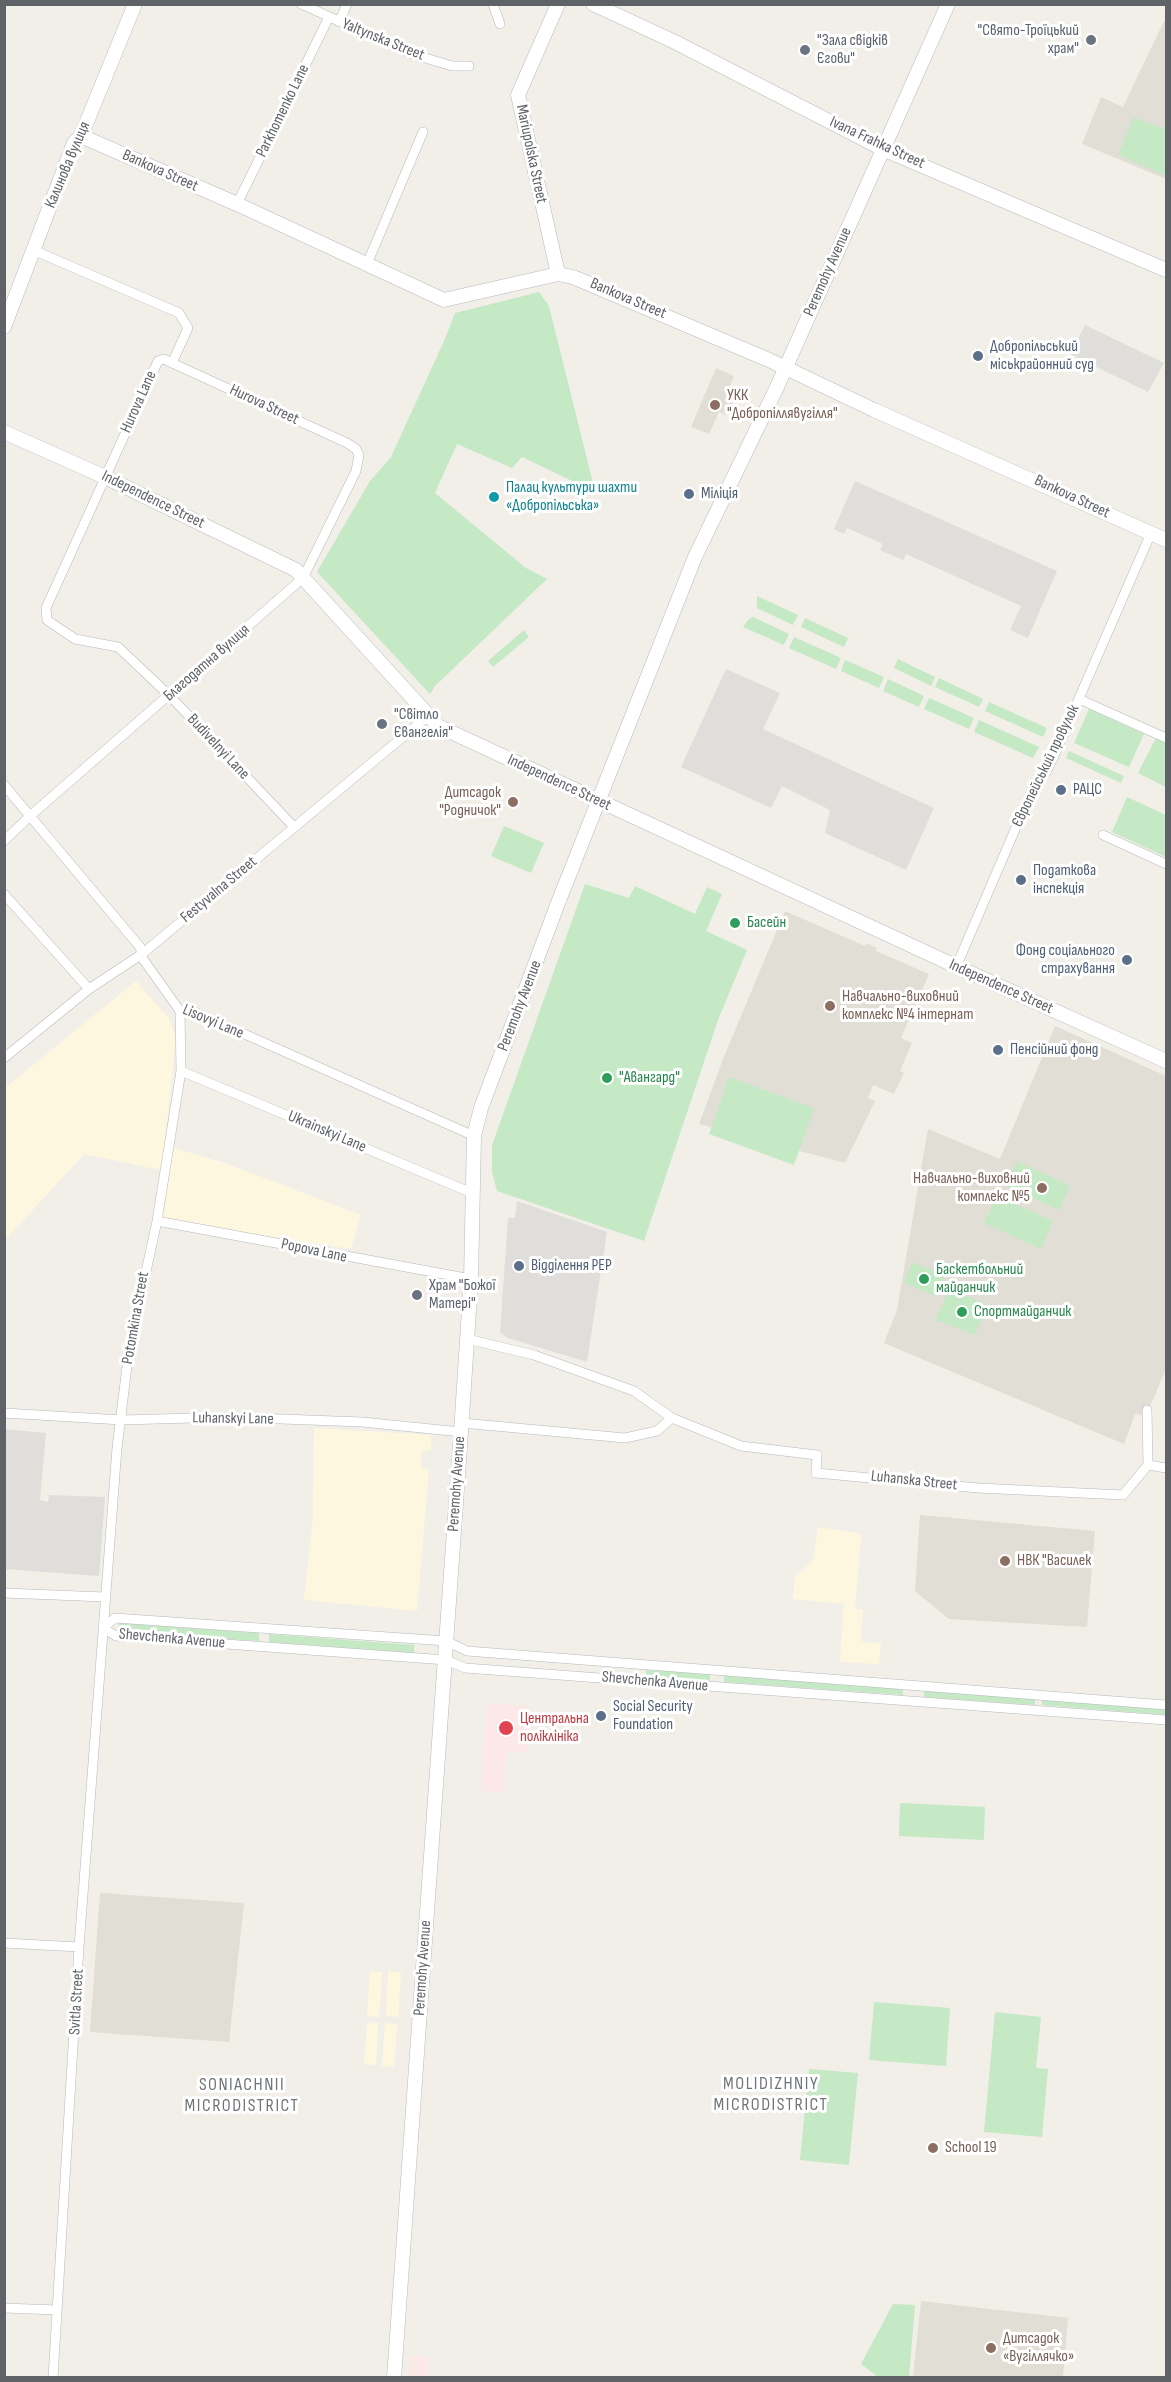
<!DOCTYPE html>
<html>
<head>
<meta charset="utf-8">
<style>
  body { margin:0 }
  #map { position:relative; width:1171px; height:2382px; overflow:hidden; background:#f1efe8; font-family:"Sofia Sans Condensed",sans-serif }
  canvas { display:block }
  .frame { position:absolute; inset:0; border:6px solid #5f6368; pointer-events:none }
</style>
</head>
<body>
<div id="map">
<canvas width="1171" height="2382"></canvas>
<div class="frame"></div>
</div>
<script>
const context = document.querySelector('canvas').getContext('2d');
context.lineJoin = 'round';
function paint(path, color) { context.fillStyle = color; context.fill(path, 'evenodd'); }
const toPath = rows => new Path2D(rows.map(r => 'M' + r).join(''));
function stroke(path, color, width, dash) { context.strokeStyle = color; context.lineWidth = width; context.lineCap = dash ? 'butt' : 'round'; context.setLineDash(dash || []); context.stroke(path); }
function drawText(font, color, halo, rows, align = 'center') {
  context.font = font + ' "Sofia Sans Condensed",sans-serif'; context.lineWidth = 6; context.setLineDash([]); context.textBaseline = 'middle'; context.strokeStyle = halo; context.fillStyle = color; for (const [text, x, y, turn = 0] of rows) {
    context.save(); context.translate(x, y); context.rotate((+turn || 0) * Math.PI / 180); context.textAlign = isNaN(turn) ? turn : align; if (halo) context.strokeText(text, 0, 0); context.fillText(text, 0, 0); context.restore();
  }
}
paint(toPath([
  [136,981,170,1020,176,1038,165,1140,177,1149,225,1163,361,1215,351,1249,162,1220,170,1172,84,1154,5,1240,5,1088],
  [314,1428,431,1435,431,1451,422,1451,421,1468,429,1469,417,1611,304,1600,313,1519],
  [818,1527,861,1534,855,1609,863,1610,860,1641,881,1644,879,1664,840,1662,844,1604,793,1599,795,1576,813,1561],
  [370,1971,382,1972,379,2017,367,2016],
  [388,1971,401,1972,398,2017,386,2016],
  [367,2022,378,2023,376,2065,364,2064],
  [385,2023,397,2024,394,2067,382,2066]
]), '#fef7e0');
paint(toPath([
  [1085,325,1164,363,1148,392,1070,354],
  [855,481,1057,571,1028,638,1010,630,1021,606,906,554,903,560,880,550,883,544,847,528,844,534,834,529],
  [726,669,780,693,763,729,934,808,906,870,825,833,830,810,782,786,771,808,681,767],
  [517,1201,607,1232,587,1362,508,1338,500,1332,508,1218,515,1218],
  [4,1429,46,1433,40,1500,48,1502,49,1495,105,1497,99,1576,5,1569]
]), '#e0deda');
paint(toPath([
  [1164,21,1166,22,1166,179,1082,144,1101,97,1123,107],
  [716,368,734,376,726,395,734,398,726,415,719,412,709,434,691,427],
  [785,911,865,946,866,943,877,948,876,951,929,974,901,1038,912,1043,900,1071,904,1073,894,1094,873,1085,868,1098,875,1101,845,1163,699,1124,723,1059],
  [1055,1026,1166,1076,1166,1369,1146,1416,1135,1414,1124,1444,884,1343,897,1310,928,1129,1000,1159],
  [920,1515,1095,1531,1087,1627,949,1619,915,1591],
  [100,1893,244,1903,229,2042,90,2032],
  [921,2301,1068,2318,1063,2377,913,2377]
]), '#e1ded6');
paint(toPath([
  [486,1703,530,1707,526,1752,507,1751,503,1793,481,1791],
  [411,2356,429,2357,428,2377,410,2377]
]), '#fce8e6');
paint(toPath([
  [1134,117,1166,130,1166,176,1118,155],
  [539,292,549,306,593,483,587,488,522,457,512,468,457,444,435,493,526,568,547,579,435,686,430,694,317,572,370,481,391,457,444,341,455,313],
  [757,596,798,615,793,625,757,608],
  [753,617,789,634,784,645,743,627,748,620],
  [805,618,848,638,844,647,801,627],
  [524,630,529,637,493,667,488,661],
  [794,637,841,658,836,669,789,648],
  [898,659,935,677,931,686,894,668],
  [845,660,884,677,879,688,841,671],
  [939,678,983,699,979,707,935,687],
  [888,679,924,696,919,707,883,691],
  [929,698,974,718,969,729,924,709],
  [989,702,1047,728,1043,737,985,711],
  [1089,709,1144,734,1129,767,1074,743],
  [979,720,1039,747,1033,758,974,732],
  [1156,738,1166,743,1166,787,1138,773],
  [1069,751,1124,776,1121,783,1066,758],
  [1127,797,1166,815,1166,857,1112,832],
  [504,826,544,843,531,873,491,856],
  [585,884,629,898,635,886,695,914,707,887,722,894,706,931,747,950,718,1020,644,1241,497,1191,492,1172,492,1145],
  [729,1077,814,1108,794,1165,709,1134],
  [1017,1161,1070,1186,1059,1210,1006,1186],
  [997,1196,1053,1221,1041,1249,984,1223],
  [912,1262,945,1275,936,1296,904,1283],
  [949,1289,987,1304,975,1335,936,1320],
  [119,1623,259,1633,259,1641,118,1632],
  [269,1634,414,1645,414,1653,269,1642],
  [646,1670,710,1674,710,1681,646,1677],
  [724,1675,903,1689,903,1695,724,1682],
  [924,1691,1035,1699,1035,1705,924,1697],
  [1042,1699,1166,1709,1166,1715,1042,1705],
  [900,1803,985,1807,984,1840,899,1836],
  [874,2002,950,2008,946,2066,869,2060],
  [995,2012,1041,2017,1036,2068,1048,2069,1042,2137,984,2132],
  [809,2069,858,2073,849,2165,800,2160],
  [893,2304,915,2305,909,2377,878,2377,861,2364]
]), '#c5e8c5');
const street = toPath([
  [301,4,412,54,452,66,469,66],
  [493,4,500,24],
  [339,22,347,4],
  [237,204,329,17],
  [33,250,179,313,188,328,172,363,164,359,158,361,46,608,47,620,75,639,118,647,170,696,294,827],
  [367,264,423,132],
  [1079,699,1166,738],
  [4,785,140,947,143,959,180,1011,195,1012,474,1136],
  [1103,835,1166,864],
  [4,841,30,816,303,578,356,471,359,455,356,449,347,443,172,363],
  [4,894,89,989],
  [956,967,1035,783,1046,772,1053,758,1151,533],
  [4,1058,89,989,142,954,428,716],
  [181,1071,472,1193],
  [157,1221,471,1279],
  [467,1339,534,1355,634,1391,672,1418,741,1446,817,1455,816,1473,978,1488,1123,1495,1148,1465,1166,1468],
  [1147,1410,1148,1465],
  [4,1413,122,1420,228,1417,362,1422,461,1432],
  [462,1423,625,1438,657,1431,672,1418],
  [4,1593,105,1597],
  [103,1628,115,1618,446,1641,467,1651,1166,1705],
  [103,1628,116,1636,446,1660,465,1668,1166,1720],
  [4,1943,79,1947],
  [4,2308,57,2310],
  [53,2378,79,1947,117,1448,129,1350,157,1221,181,1071,180,1011]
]);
const secondary = toPath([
  [558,4,518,95,558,274],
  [593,4,675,42,883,149,1166,270],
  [81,136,237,204,444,300,558,274,573,277,769,360,874,410,1166,540],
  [4,327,74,143,81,136,135,4],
  [4,432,105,477,296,570,438,726,964,970,1166,1061],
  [394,2378,461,1432,471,1279,474,1136,481,1108,558,903,695,557,777,387,948,4]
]);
stroke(street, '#b5b8bc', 10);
stroke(secondary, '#b6babf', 15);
stroke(street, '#fff', 9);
stroke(secondary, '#fff', 14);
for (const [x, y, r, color] of [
  [1091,40,6,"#6b7280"],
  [805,50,6,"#6b7280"],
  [978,356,6,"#5c6f8a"],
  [715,405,6,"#8d6e63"],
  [689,494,6,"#5c6f8a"],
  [494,497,6,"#0f9aa8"],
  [382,724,6,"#6b7280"],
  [1061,790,6,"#5c6f8a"],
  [513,802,6,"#8d6e63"],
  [1021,880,6,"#5c6f8a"],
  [735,923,6,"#2e9e5b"],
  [1127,960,6,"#5c6f8a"],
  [830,1006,6,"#8d6e63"],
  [998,1050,6,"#5c6f8a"],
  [607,1078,6,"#2e9e5b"],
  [1042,1188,6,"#8d6e63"],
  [519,1266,6,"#5c6f8a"],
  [924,1279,6,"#2e9e5b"],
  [417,1295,6,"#6b7280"],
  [962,1312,6,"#2e9e5b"],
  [1005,1561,6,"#8d6e63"],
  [601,1716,6,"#5c6f8a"],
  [506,1728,8,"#e0444e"],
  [933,2148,6,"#8d6e63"],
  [991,2348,6,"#8d6e63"]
]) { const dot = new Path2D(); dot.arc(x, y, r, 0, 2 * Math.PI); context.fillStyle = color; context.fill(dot); stroke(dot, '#fff', 2); }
drawText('16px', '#5b616d', '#fff', [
  ["\"Свято-Троїцький",1079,31,"right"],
  ["храм\"",1079,49,"right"],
  ["\"Зала свідків",817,41],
  ["Єгови\"",817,59],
  ["\"Світло",394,715],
  ["Євангелія\"",394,733],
  ["Храм \"Божої",429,1286],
  ["Матері\"",429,1304]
], 'left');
drawText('16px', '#5f6368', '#fff', [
  ["Yaltynska Street",383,40,22],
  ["Parkhomenko Lane",283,111,-64],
  ["Ivana Frahka Street",877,143,25],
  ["Mariupolska Street",531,154,78],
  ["Калинова вулиця",68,165,-67],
  ["Bankova Street",160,171,24],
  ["Peremohy Avenue",828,272,-66],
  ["Bankova Street",628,299,23],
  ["Hurova Lane",139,402,-66],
  ["Hurova Street",264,405,25],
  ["Bankova Street",1072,497,25],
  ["Independence Street",153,500,26],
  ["Благодатна вулиця",207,663,-41],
  ["Budivelnyi Lane",218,747,47],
  ["Європейський провулок",1046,766,-64],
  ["Independence Street",559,783,25],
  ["Festyvalna Street",219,890,-40],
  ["Independence Street",1001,987,24],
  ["Peremohy Avenue",520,1006,-69],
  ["Lisovyi Lane",213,1022,23],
  ["Ukrainskyi Lane",327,1132,23],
  ["Popova Lane",314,1251,12],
  ["Potomkina Street",136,1318,-80],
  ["Luhanskyi Lane",233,1419,1],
  ["Luhanska Street",914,1481,6],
  ["Peremohy Avenue",457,1484,-86],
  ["Shevchenka Avenue",172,1639,5],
  ["Shevchenka Avenue",655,1682,5],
  ["Peremohy Avenue",423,1968,-86],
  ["Svitla Street",77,2002,-87]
]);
drawText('16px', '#4e5e75', '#fff', [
  ["Добропільський",990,347],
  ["міськрайонний суд",990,365],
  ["Міліція",701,494],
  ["РАЦС",1073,790],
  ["Податкова",1033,871],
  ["інспекція",1033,889],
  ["Фонд соціального",1115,951,"right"],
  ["страхування",1115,969,"right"],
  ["Пенсійний фонд",1010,1050],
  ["Відділення РЕР",531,1266],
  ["Social Security",613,1707],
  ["Foundation",613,1725]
], 'left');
drawText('16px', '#785e54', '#fff', [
  ["УКК",727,396],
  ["\"Добропіллявугілля\"",727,414],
  ["Дитсадок",501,793,"right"],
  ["\"Родничок\"",501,811,"right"],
  ["Навчально-виховний",842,997],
  ["комплекс №4 інтернат",842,1015],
  ["Навчально-виховний",1030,1179,"right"],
  ["комплекс №5",1030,1197,"right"],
  ["НВК \"Василек",1017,1561],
  ["School 19",945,2148],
  ["Дитсадок",1003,2339],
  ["«Вугіллячко»",1003,2357]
], 'left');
drawText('16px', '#0d838f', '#fff', [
  ["Палац культури шахти",506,488],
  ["«Добропільська»",506,506]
], 'left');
drawText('16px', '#27864d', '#fff', [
  ["Басейн",747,923],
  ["\"Авангард\"",619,1078],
  ["Баскетбольний",936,1270],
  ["майданчик",936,1288],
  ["Спортмайданчик",974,1312]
], 'left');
drawText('16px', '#be3a42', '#fff', [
  ["Центральна",520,1719],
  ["поліклініка",520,1737]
], 'left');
context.letterSpacing = '1.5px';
drawText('18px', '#70757a', '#fff', [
  ["MOLIDIZHNIY",771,2084],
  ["MICRODISTRICT",771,2105],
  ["SONIACHNII",242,2085],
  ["MICRODISTRICT",242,2106]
]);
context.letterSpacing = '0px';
</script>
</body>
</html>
